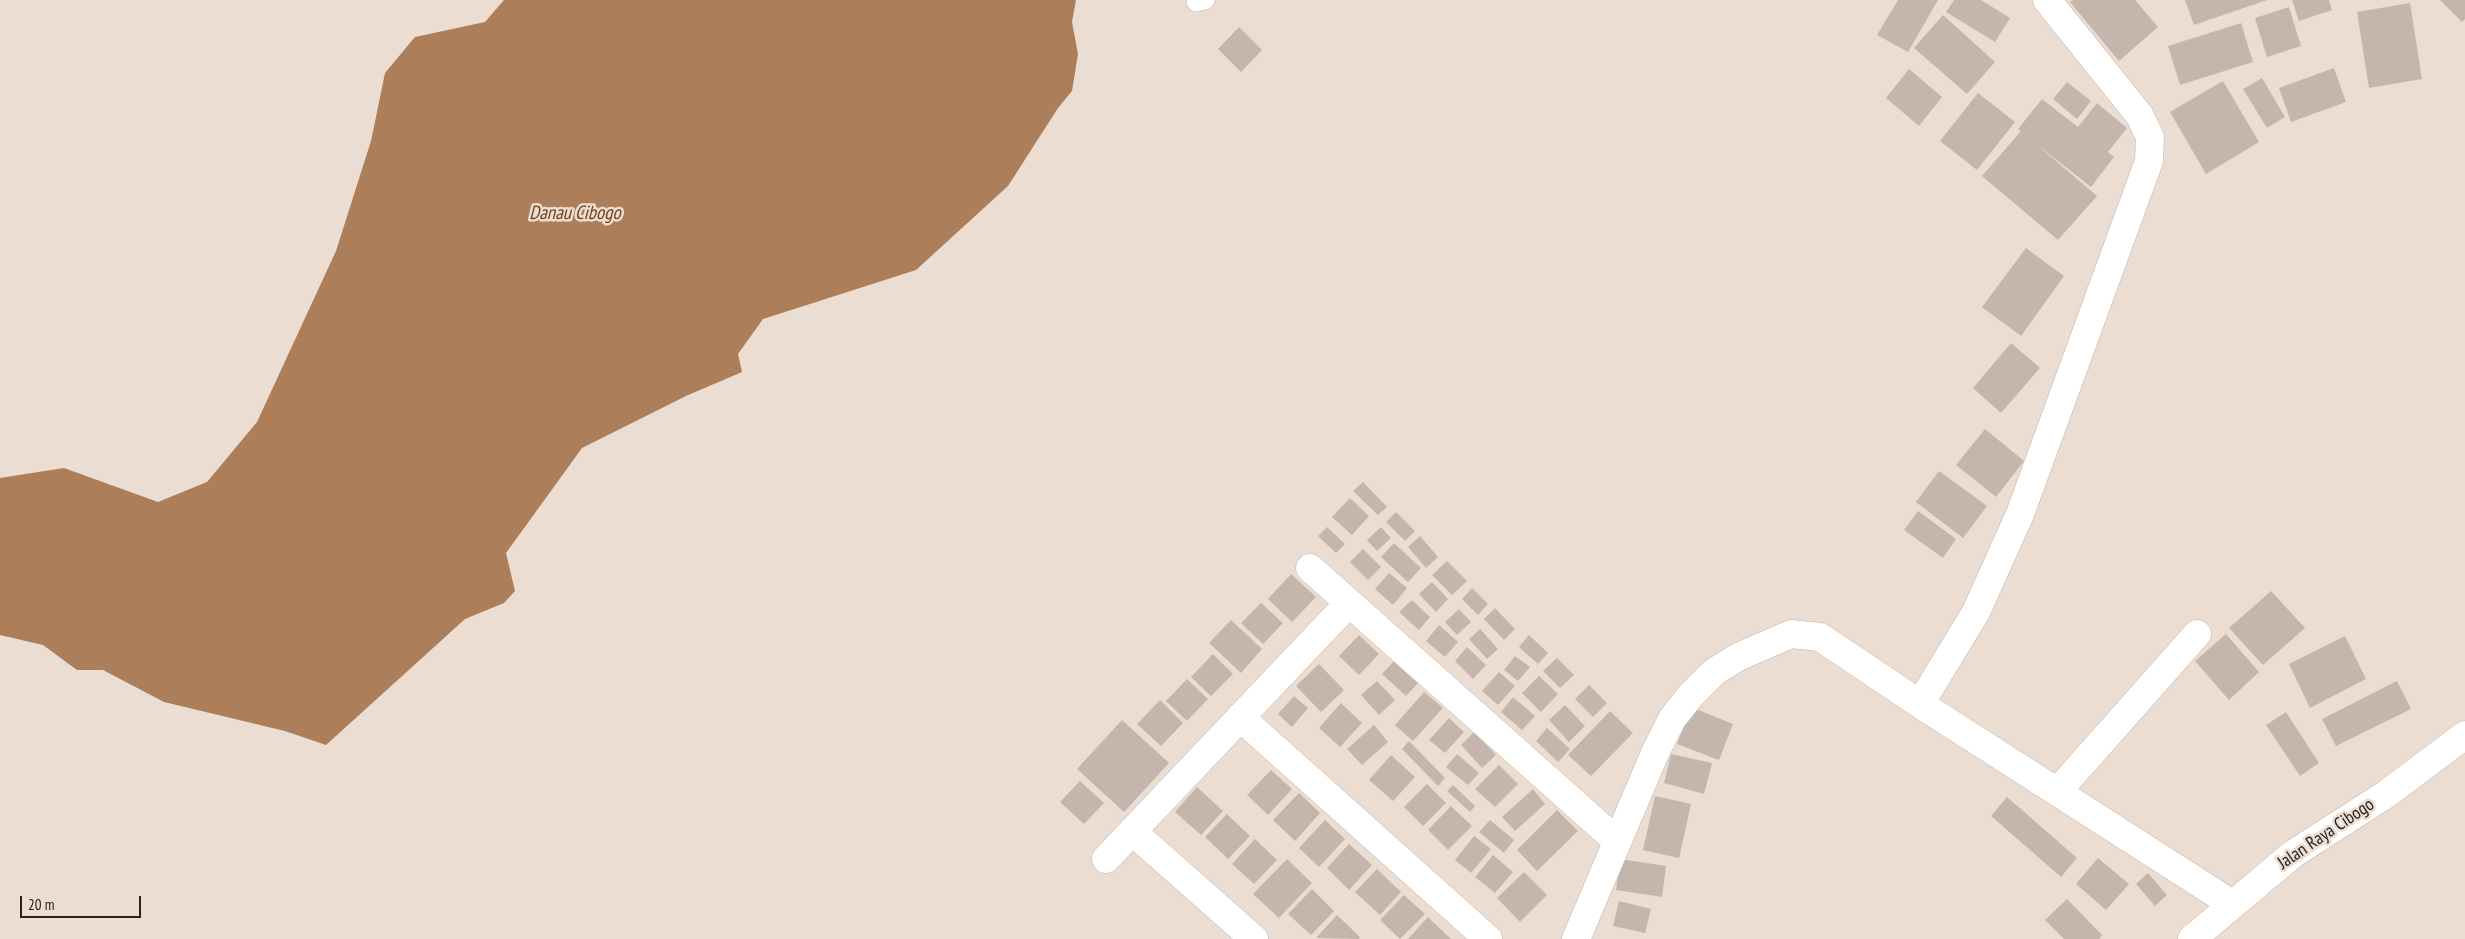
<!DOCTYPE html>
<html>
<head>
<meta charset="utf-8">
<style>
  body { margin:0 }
  #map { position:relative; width:2465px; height:939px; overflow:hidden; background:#ebddd2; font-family:"PT Sans Narrow",sans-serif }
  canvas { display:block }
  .scale { position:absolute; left:20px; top:896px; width:121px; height:22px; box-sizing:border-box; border:2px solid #28221e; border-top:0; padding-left:6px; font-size:15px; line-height:18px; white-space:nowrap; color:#28221e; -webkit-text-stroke:4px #ebddd2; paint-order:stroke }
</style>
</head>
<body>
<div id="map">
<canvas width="2465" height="939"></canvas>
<div class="scale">20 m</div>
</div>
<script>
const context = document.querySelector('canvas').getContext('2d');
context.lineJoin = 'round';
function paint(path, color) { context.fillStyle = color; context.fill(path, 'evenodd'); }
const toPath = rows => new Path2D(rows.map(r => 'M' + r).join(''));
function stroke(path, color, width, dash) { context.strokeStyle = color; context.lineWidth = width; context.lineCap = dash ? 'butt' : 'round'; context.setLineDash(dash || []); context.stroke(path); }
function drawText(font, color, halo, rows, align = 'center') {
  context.font = font + ' "PT Sans Narrow",sans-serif'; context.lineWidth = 5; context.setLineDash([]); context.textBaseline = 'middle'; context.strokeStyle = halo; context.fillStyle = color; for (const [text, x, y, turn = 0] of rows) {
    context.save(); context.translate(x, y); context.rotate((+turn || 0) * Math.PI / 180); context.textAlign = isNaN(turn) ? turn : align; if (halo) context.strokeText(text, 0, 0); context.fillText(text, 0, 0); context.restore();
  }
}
paint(toPath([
  [504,0,1076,0,1072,22,1078,54,1072,91,1058,108,1008,186,916,270,763,319,738,354,742,372,686,396,582,448,506,553,515,591,504,603,465,619,326,745,285,731,164,702,103,670,77,670,43,645,0,635,0,478,64,468,158,502,207,482,257,422,336,251,371,141,385,73,415,37,485,22]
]), '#ac7e59');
paint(toPath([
  [1898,0,1938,0,1908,52,1877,35],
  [1954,0,1981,0,2010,18,1995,42,1946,12],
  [2073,0,2135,0,2158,27,2119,61,2070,2],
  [2185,0,2267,0,2194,25],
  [2292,0,2329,0,2332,10,2299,21],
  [2440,0,2465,0,2465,19,2462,22],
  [2410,3,2422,79,2369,88,2357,12],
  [2289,7,2301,46,2267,57,2255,18],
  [1943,15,1995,62,1967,94,1914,48],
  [2241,23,2253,62,2180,85,2168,46],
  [1239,27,1262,50,1241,72,1218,49],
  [2334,68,2346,102,2291,122,2279,88],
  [1909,69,1942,97,1919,126,1886,98],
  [2262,78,2285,117,2267,128,2243,89],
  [2223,81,2259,142,2206,174,2170,112],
  [2067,82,2091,101,2077,119,2053,99],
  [1978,93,2015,122,1977,170,1940,141],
  [2042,99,2078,127,2097,103,2127,128,2108,152,2114,157,2091,187,2035,143,2097,196,2058,240,1982,176,2021,131,2018,129],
  [2026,248,2064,276,2021,336,1982,307],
  [2011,343,2040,368,2001,413,1973,388],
  [1985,429,2024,461,1996,497,1956,465],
  [1939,471,1987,506,1963,538,1916,502],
  [1363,482,1387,507,1378,515,1353,491],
  [1350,498,1369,516,1352,535,1332,517],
  [1918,511,1956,539,1943,558,1904,530],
  [1396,512,1415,531,1405,541,1386,522],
  [1327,527,1345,544,1336,553,1318,536],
  [1381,527,1391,538,1377,551,1367,540],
  [1420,536,1438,557,1426,568,1408,547],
  [1394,543,1421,568,1408,582,1381,557],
  [1363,549,1381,567,1368,580,1350,562],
  [1447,561,1467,581,1452,595,1432,575],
  [1389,573,1407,588,1393,605,1375,589],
  [1291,574,1316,597,1292,622,1268,599],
  [1432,582,1448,599,1436,612,1419,594],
  [1472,588,1488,604,1478,615,1462,599],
  [2271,591,2305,628,2263,665,2229,628],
  [1412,600,1430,617,1419,630,1399,612],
  [1261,603,1283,623,1263,644,1241,623],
  [1495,608,1515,629,1504,640,1484,619],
  [1459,609,1471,622,1457,635,1445,622],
  [1231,620,1262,649,1241,673,1209,643],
  [1439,625,1458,642,1445,657,1426,641],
  [1480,629,1498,649,1487,659,1469,639],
  [2226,634,2259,672,2229,700,2195,661],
  [1359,635,1379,654,1359,675,1339,656],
  [1529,635,1548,653,1538,664,1519,647],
  [2345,636,2366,679,2310,708,2289,664],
  [1467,647,1486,665,1473,679,1455,661],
  [1213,654,1233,674,1211,696,1191,677],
  [1515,656,1530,667,1518,681,1504,670],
  [1557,658,1574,675,1560,688,1543,671],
  [1396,659,1419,682,1406,696,1382,674],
  [1319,664,1344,690,1321,712,1296,686],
  [1499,672,1515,686,1498,705,1482,691],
  [1539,676,1558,694,1541,712,1522,693],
  [1187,679,1208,699,1187,721,1166,701],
  [1377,681,1395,700,1379,715,1361,695],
  [2397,681,2411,709,2336,746,2322,719],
  [1589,685,1607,703,1593,717,1575,699],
  [1424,692,1443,708,1413,741,1395,725],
  [1294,696,1308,708,1292,727,1278,714],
  [1513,697,1535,716,1522,730,1501,712],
  [1160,700,1183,723,1161,746,1137,724],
  [1341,703,1362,723,1340,747,1319,728],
  [1565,705,1585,726,1569,742,1549,720],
  [1691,707,1733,724,1719,760,1677,744],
  [1610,711,1633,733,1591,776,1568,755],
  [2286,712,2319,763,2300,776,2266,725],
  [1449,718,1464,732,1445,753,1429,740],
  [1122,720,1169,763,1124,812,1077,769],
  [1374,725,1388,742,1362,765,1347,749],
  [1547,728,1570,749,1558,762,1536,741],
  [1474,732,1496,755,1482,768,1461,745],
  [1409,741,1445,778,1438,786,1402,749],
  [1457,754,1479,773,1468,785,1446,767],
  [1671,754,1712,763,1704,794,1664,783],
  [1391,755,1415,777,1393,801,1369,780],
  [1499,765,1518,784,1495,807,1475,789],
  [1271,770,1292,789,1268,815,1247,795],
  [1080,781,1104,803,1084,824,1060,802],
  [1427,784,1446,803,1423,826,1404,807],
  [1453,785,1475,806,1470,812,1447,791],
  [1197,787,1223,811,1201,835,1175,812],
  [1533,789,1545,804,1515,831,1502,817],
  [1299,793,1320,813,1295,841,1273,820],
  [1655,796,1691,804,1679,858,1643,850],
  [2007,797,2077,858,2061,877,1991,816],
  [1451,806,1472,826,1448,850,1428,830],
  [1557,810,1578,831,1537,871,1517,850],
  [1227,814,1250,836,1228,859,1205,837],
  [1325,820,1345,839,1319,867,1299,848],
  [1490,820,1514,840,1504,853,1479,832],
  [1474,836,1491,849,1471,873,1455,860],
  [1255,839,1277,860,1254,884,1232,864],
  [1349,844,1372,865,1349,890,1327,868],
  [1493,855,1513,872,1495,893,1475,877],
  [2098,858,2129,884,2106,910,2076,884],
  [1287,859,1312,883,1279,918,1253,894],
  [1620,859,1666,866,1662,897,1616,890],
  [1377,869,1401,892,1380,915,1355,892],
  [1524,872,1547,895,1520,922,1497,898],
  [2148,873,2167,895,2155,906,2136,884],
  [1312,889,1334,911,1311,935,1288,914],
  [1404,895,1425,914,1400,939,1380,920],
  [2067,899,2102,935,2099,939,2064,939,2045,920],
  [1619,901,1651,909,1645,933,1613,926],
  [1337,915,1360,937,1359,939,1316,938],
  [1428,917,1451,939,1408,939]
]), '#c4b6ac');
const lane = toPath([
  [1196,2,1205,0]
]);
const street = toPath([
  [1310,568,1617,841],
  [1920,704,1976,612,2020,514,2149,161,2150,137,2140,116,2047,0],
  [1240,717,1488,939],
  [2057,792,2197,634],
  [1133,832,1254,939],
  [1106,859,1348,604],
  [1576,939,1655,753,1672,719,1691,695,1714,672,1738,657,1791,634,1820,637,1920,704,2232,904]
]);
const secondary = toPath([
  [2192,939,2293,854,2385,795,2465,735]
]);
stroke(lane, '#c2b4aa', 20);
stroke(street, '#c2b4aa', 29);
stroke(secondary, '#c2b4aa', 29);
stroke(lane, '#fff', 19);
stroke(street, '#fff', 28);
stroke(secondary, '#fff', 28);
drawText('18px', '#28221e', '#ebddd2', [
  ["Jalan Raya Cibogo",2326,834,-34]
]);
drawText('italic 19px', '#714218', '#ebddd2', [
  ["Danau Cibogo",575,214]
]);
</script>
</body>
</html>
